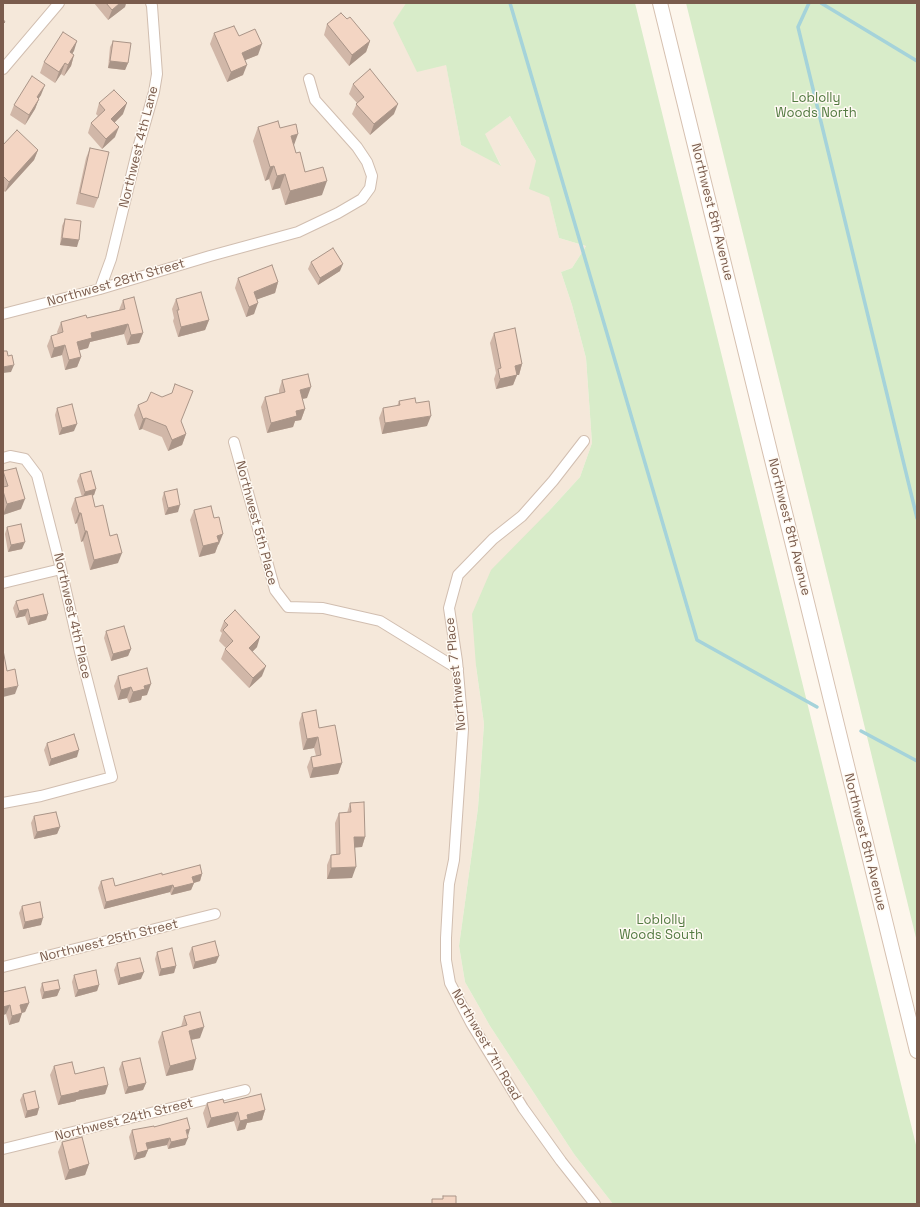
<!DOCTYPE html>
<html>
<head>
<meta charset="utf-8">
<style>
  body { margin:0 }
  #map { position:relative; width:920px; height:1207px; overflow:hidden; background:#fdf6ec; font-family:"Space Grotesk",sans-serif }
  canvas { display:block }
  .frame { position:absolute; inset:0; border:4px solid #7a5c4d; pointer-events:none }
</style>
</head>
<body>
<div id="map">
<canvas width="920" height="1207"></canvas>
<div class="frame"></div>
</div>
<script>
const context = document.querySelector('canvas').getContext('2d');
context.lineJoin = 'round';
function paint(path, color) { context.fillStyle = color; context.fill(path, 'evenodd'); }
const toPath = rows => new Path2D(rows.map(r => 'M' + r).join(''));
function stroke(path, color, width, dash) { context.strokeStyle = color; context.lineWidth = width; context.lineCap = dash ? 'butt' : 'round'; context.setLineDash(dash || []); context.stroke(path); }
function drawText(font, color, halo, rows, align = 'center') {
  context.font = font + ' "Space Grotesk",sans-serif'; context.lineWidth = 3; context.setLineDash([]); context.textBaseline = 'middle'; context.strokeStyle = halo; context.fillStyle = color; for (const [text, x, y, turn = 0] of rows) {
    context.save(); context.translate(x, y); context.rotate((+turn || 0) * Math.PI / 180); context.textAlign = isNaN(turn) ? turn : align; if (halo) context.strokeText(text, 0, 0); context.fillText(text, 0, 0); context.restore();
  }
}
paint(toPath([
  [3,3,406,3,394,23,446,64,461,145,501,165,484,134,510,116,536,161,549,196,559,238,586,246,572,268,561,272,572,305,586,358,592,443,580,477,548,512,476,666,484,724,478,808,459,946,465,982,490,1026,574,1154,613,1204,3,1204]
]), '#f5e8da');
paint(toPath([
  [406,3,635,3,917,1149,917,1204,613,1204,574,1154,490,1026,465,982,459,946,478,808,484,724,476,666,472,614,491,570,548,512,580,477,592,443,586,358,572,305,561,272,572,268,586,246,559,238,549,197,529,189,536,161,510,116,485,134,501,166,461,145,446,65,417,72,393,23],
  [686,3,917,3,917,942,854,683]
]), '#d8ecc9');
stroke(toPath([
  [510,3,697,640,817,707],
  [809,3,798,27,917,518],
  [821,3,917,61],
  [861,731,917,761]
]), '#a5d3da', 3.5);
const street = toPath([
  [3,69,59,3],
  [100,289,111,259,138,148,154,92,157,74,152,6,151,3],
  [3,314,100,289,210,256,298,232,338,213,362,199,370,188,372,176,367,162,357,147,315,100,309,79],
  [584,441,553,481,522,516,493,539,458,575,449,608,457,661,463,729,454,860,449,884,446,938,446,960,450,983,471,1023,523,1108,561,1161,595,1204],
  [234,442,275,590,288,607,323,608,380,621,458,669],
  [3,458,10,456,25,459,37,475,61,569,80,652,112,777,41,796,3,803],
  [3,583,61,569],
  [3,967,215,914],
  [3,1149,245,1090]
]);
const secondary = toPath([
  [660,3,917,1051]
]);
stroke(street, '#d1beb0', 12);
stroke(secondary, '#d6c0b0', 16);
stroke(street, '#fff', 10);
stroke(secondary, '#fff', 14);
paint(toPath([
  [94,3,126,3,125,7,108,20],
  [347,19,370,41,366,52,349,66,324,35,327,24],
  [214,33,239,36,258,55,245,60,243,75,227,82,210,44],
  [77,41,72,54,74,55,71,66,64,76,61,74,55,83,40,73,44,62],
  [113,41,128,63,125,70,108,68,110,47],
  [353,84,394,114,370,135,352,114,357,103,349,94],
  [41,95,39,98,35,109,25,125,10,115,14,105],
  [99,103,123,114,115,122,115,137,102,149,88,133,91,123,98,116,96,114],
  [258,127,280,128,294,146,296,153,305,172,322,195,285,205,280,188,272,190,269,179,265,181,253,141],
  [3,145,38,150,34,160,5,192,3,190],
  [90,148,98,198,94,208,76,204,86,158],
  [65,219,77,247,60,245,62,226],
  [311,262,340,271,318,285,308,269],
  [238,278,278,282,275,293,257,299,254,314,246,317,235,288],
  [176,299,209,320,205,330,178,337,173,321,174,318,172,309],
  [123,300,143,333,139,343,127,345,124,334,90,342,88,348,79,350,81,357,77,367,65,370,62,355,51,358,47,346,51,336,58,334,57,332,61,322,87,318,119,310],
  [494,333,522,364,519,375,517,375,513,385,496,389,494,379,496,373,490,343],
  [282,380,307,398,302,399,305,409,301,420,295,421,293,427,267,433,261,407,265,397,279,393,279,390],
  [399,401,416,403,427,426,382,434,379,418,383,408,397,406],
  [138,405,181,421,186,434,182,445,168,451,162,437,142,429,139,430,134,415],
  [57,408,74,431,59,435,55,415],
  [3,471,21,509,3,515],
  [80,474,96,489,94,495,92,496,95,507,110,536,118,563,90,570,83,541,81,542,77,523,75,524,71,509,75,498,82,497,77,481],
  [164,492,178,512,165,515,162,499],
  [194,510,219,544,218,545,215,553,199,557,190,520],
  [7,527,22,549,8,552,5,534],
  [16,601,48,614,46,620,28,625,25,616,16,618,13,608],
  [224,621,257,647,252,652,262,676,249,688,221,659,225,649,226,648,219,641,222,633,220,631],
  [106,631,131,649,128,656,111,661,104,638],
  [118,676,147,695,142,696,141,700,129,703,127,698,118,700,114,686],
  [302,713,319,728,342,763,338,774,310,778,307,767,311,757,316,756,314,748,303,750,299,723],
  [47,743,77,757,49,766,44,750],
  [350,803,365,837,362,847,355,847,352,878,327,879,327,865,331,855,336,854,335,823,339,813,347,813],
  [34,816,60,827,57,834,34,839,31,823],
  [202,874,200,881,194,883,191,890,171,895,170,892,104,909,98,888,101,881,115,886,162,875],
  [22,906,41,925,23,929,19,913],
  [192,947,216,963,193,969,189,954],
  [157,952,176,966,174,973,159,976,155,959],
  [117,963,141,979,118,985,114,970],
  [74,975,99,985,97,991,75,997,72,982],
  [42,983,60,989,57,996,42,999,40,990],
  [3,992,29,1003,25,1012,22,1013,19,1022,9,1025,6,1014,3,1015],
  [184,1016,200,1038,191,1040,193,1070,166,1076,158,1042,162,1032,181,1027],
  [122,1062,146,1083,143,1090,125,1094,119,1069],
  [54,1066,108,1085,105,1094,76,1100,76,1101,58,1105,50,1075],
  [23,1094,39,1108,37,1115,25,1118,20,1100],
  [207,1103,224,1103,265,1110,262,1120,247,1123,245,1129,237,1131,234,1121,207,1128,203,1113],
  [154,1127,187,1136,185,1145,168,1149,167,1145,147,1149,148,1150,145,1157,134,1160,129,1137,132,1130],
  [62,1142,89,1164,85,1175,65,1180,58,1152]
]), '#d1b7a8');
paint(toPath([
  [120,3,126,3,125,7,108,20,112,10],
  [77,41,74,51,66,63,70,52],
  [370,41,366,52,349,66,352,55],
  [262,44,258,55,238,63,242,53],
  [74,55,71,66,64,76,68,65],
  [110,61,128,63,125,70,108,68],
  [65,63,61,74,55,83,59,72],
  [247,65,243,75,227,82,231,72],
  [45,85,41,95,33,107,37,97],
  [39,99,35,109,25,125,29,115],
  [127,103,123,114,108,129,111,119],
  [398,104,394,114,370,135,374,124],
  [119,127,115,137,102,149,106,139],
  [298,134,293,148,291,136],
  [38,150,34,160,5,192,9,182],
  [274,166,269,179,265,181,270,167],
  [285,174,280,188,272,190,277,176],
  [327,181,322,195,285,205,290,191],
  [62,238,79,240,77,247,60,245],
  [343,264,340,271,318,285,320,278],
  [278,282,275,293,250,302,254,292],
  [258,303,254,314,246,317,249,307],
  [209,320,205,330,178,337,181,327],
  [128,324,124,334,90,342,88,348,74,352,77,342,91,333],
  [143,333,139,343,127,345,131,335],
  [65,345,62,355,51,358,54,348],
  [81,357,77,367,65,370,69,360],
  [522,364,519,375,517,375,513,385,496,389,500,379,515,366],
  [14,365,11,372,3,373,3,367],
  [311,387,307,398,296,400,300,390],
  [305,409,301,420,295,421,293,427,267,433,271,423,296,411],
  [431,416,427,426,382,434,385,423],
  [146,418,142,429,139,430,143,419],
  [77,424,74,431,59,435,62,428],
  [186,434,182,445,168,451,172,440],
  [96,489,94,495,82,499,85,492],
  [25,499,21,509,3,515,7,504],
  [180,505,178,512,165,515,168,508],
  [79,513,81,513,77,523,75,524],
  [85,531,87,531,83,541,81,542],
  [223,534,219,544,218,545,215,553,199,557,203,546,217,536],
  [25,542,22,549,8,552,11,545],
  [122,553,118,563,90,570,94,560],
  [28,609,25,616,16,618,19,611],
  [48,614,46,620,28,625,30,618],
  [260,637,257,647,245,659,249,648],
  [131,649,128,656,111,661,113,654],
  [266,666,262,676,249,688,253,678],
  [151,684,147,695,142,696,141,700,129,703,133,692,144,686],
  [18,686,15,694,3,697,3,689],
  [131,687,127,698,118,700,121,690],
  [318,737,314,748,303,750,307,739],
  [79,750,77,757,49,766,51,759],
  [342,763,338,774,310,778,313,768],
  [60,827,57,834,34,839,37,832],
  [354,837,365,837,362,847,351,848],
  [356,867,352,878,327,879,331,868],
  [202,874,200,881,190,884,192,877],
  [194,883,191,890,171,895,174,888],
  [173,885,170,892,104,909,106,902],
  [43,918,41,925,23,929,25,922],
  [219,956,216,963,193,969,195,962],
  [176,966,174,973,159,976,161,969],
  [144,972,141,979,118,985,120,978],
  [99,985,97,991,75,997,78,990],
  [60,989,57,996,42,999,44,992],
  [29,1003,25,1012,17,1014,20,1005],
  [10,1005,6,1014,3,1015,3,1007],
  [22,1013,19,1022,9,1025,12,1016],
  [204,1027,200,1038,185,1041,189,1031],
  [196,1059,193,1070,166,1076,170,1066],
  [146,1083,143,1090,125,1094,128,1087],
  [108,1085,105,1094,76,1100,76,1101,58,1105,61,1096,79,1091],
  [39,1108,37,1115,25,1118,27,1111],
  [265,1110,262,1120,247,1123,245,1129,237,1131,240,1121,247,1115],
  [238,1112,234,1121,207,1128,211,1118],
  [190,1129,188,1136,186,1130],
  [170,1138,167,1145,143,1150,146,1143],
  [188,1138,185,1145,168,1149,171,1142],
  [148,1150,145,1157,134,1160,137,1153],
  [89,1164,85,1175,65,1180,69,1170]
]), '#aa9588');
const building = toPath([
  [106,3,120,3,112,10,106,3],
  [341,13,347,19,350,17,370,41,352,55,327,24,341,13],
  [3,19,5,22,3,24,3,19],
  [234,26,239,36,255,29,262,44,242,53,247,65,231,72,214,33,234,26],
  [63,32,77,41,70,52,74,55,68,65,65,63,59,72,44,62,63,32],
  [113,41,131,43,128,63,110,61,113,41],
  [370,69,398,104,374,124,356,104,364,97,353,84,370,69],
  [32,76,45,85,37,97,39,99,29,115,14,105,32,76],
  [114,90,127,103,111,119,119,127,106,139,91,123,105,110,99,103,114,90],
  [278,121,280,128,296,124,298,134,291,136,296,153,300,152,305,172,323,167,327,181,290,191,285,174,277,176,274,166,270,167,258,127,278,121],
  [17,130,38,150,9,182,3,176,3,145,17,130],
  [90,148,109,152,98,198,80,193,90,148],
  [65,219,81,221,79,240,62,238,65,219],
  [333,248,343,264,320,278,311,262,333,248],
  [272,265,278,282,254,292,258,303,249,307,238,278,272,265],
  [201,292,209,320,181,327,177,310,179,310,176,299,201,292],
  [134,297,143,333,131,335,128,324,91,333,92,338,77,342,81,357,69,360,65,345,54,348,51,336,63,332,61,322,86,315,87,318,125,309,123,300,134,297],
  [515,328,522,364,515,366,517,375,500,379,498,369,501,368,494,333,515,328],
  [3,351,7,351,8,356,12,355,14,365,3,367,3,351],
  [308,374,311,387,300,390,305,409,296,411,297,416,271,423,265,397,285,392,282,380,308,374],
  [175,384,193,391,181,421,186,434,172,440,166,426,146,418,143,419,138,405,147,401,151,392,162,397,172,393,175,384],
  [415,398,416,403,429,401,431,416,385,423,383,408,400,405,399,401,415,398],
  [72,404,77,424,62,428,57,408,72,404],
  [16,468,25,499,7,504,3,491,3,487,8,486,3,471,16,468],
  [91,471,96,489,85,492,80,474,91,471],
  [177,489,180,505,168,508,164,492,177,489],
  [92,494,95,507,103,505,110,536,117,534,122,553,94,560,87,531,85,531,81,513,79,513,75,498,92,494],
  [211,506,214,518,219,517,223,534,217,536,219,542,203,546,194,510,211,506],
  [21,524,25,542,11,545,7,527,21,524],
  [43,594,48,614,30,618,28,609,19,611,16,601,43,594],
  [235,610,260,637,249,648,266,666,253,678,225,649,233,641,223,630,228,625,224,621,235,610],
  [124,626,131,649,113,654,106,631,124,626],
  [3,650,7,671,15,669,18,686,3,689,3,650],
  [147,668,151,684,144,686,145,689,133,692,131,687,121,690,118,676,147,668],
  [316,710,319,728,335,725,342,763,313,768,311,757,321,755,318,737,307,739,302,713,316,710],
  [74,734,79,750,51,759,47,743,74,734],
  [364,802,365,837,354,837,356,867,331,868,331,855,340,854,339,813,351,812,350,803,364,802],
  [56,812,60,827,37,832,34,816,56,812],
  [200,865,202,874,192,877,194,883,174,888,173,885,106,902,101,881,113,878,115,886,162,873,162,875,200,865],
  [40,902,43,918,25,922,22,906,40,902],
  [215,941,219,956,195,962,192,947,215,941],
  [172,948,176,966,161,969,157,952,172,948],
  [140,958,144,972,120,978,117,963,140,958],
  [96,970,99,985,78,990,74,975,96,970],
  [58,980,60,989,44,992,42,983,58,980],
  [25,987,29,1003,20,1005,22,1013,12,1016,10,1005,3,1007,3,992,25,987],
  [200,1012,204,1027,189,1031,196,1059,170,1066,162,1032,187,1025,184,1016,200,1012],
  [140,1058,146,1083,128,1087,122,1062,140,1058],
  [72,1062,75,1074,104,1067,108,1085,79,1091,79,1092,61,1096,54,1066,72,1062],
  [35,1091,39,1108,27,1111,23,1094,35,1091],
  [261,1094,265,1110,247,1115,248,1119,240,1121,238,1112,211,1118,207,1103,223,1099,224,1103,261,1094],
  [187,1118,190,1129,186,1130,188,1138,171,1142,170,1138,146,1143,148,1150,137,1153,132,1130,154,1126,154,1127,187,1118],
  [82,1137,89,1164,69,1170,62,1142,82,1137],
  [443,1196,456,1196,456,1204,432,1204,432,1199,443,1199,443,1196]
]);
paint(building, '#f3d5c3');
stroke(building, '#aa9588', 1);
drawText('13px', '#537a41', '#fffaf3', [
  ["Loblolly",816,98],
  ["Woods North",816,113],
  ["Loblolly",661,920],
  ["Woods South",661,935]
]);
drawText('13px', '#7a5c4d', '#fffaf3', [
  ["Northwest 4th Lane",139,147,-76],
  ["Northwest 8th Avenue",712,212,76],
  ["Northwest 28th Street",116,283,-16],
  ["Northwest 5th Place",256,523,75],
  ["Northwest 8th Avenue",789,527,76],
  ["Northwest 4th Place",72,616,77],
  ["Northwest 7 Place",456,674,-96],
  ["Northwest 8th Avenue",865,842,76],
  ["Northwest 25th Street",109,941,-14],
  ["Northwest 7th Road",486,1045,60],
  ["Northwest 24th Street",124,1120,-14]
]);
</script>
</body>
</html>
